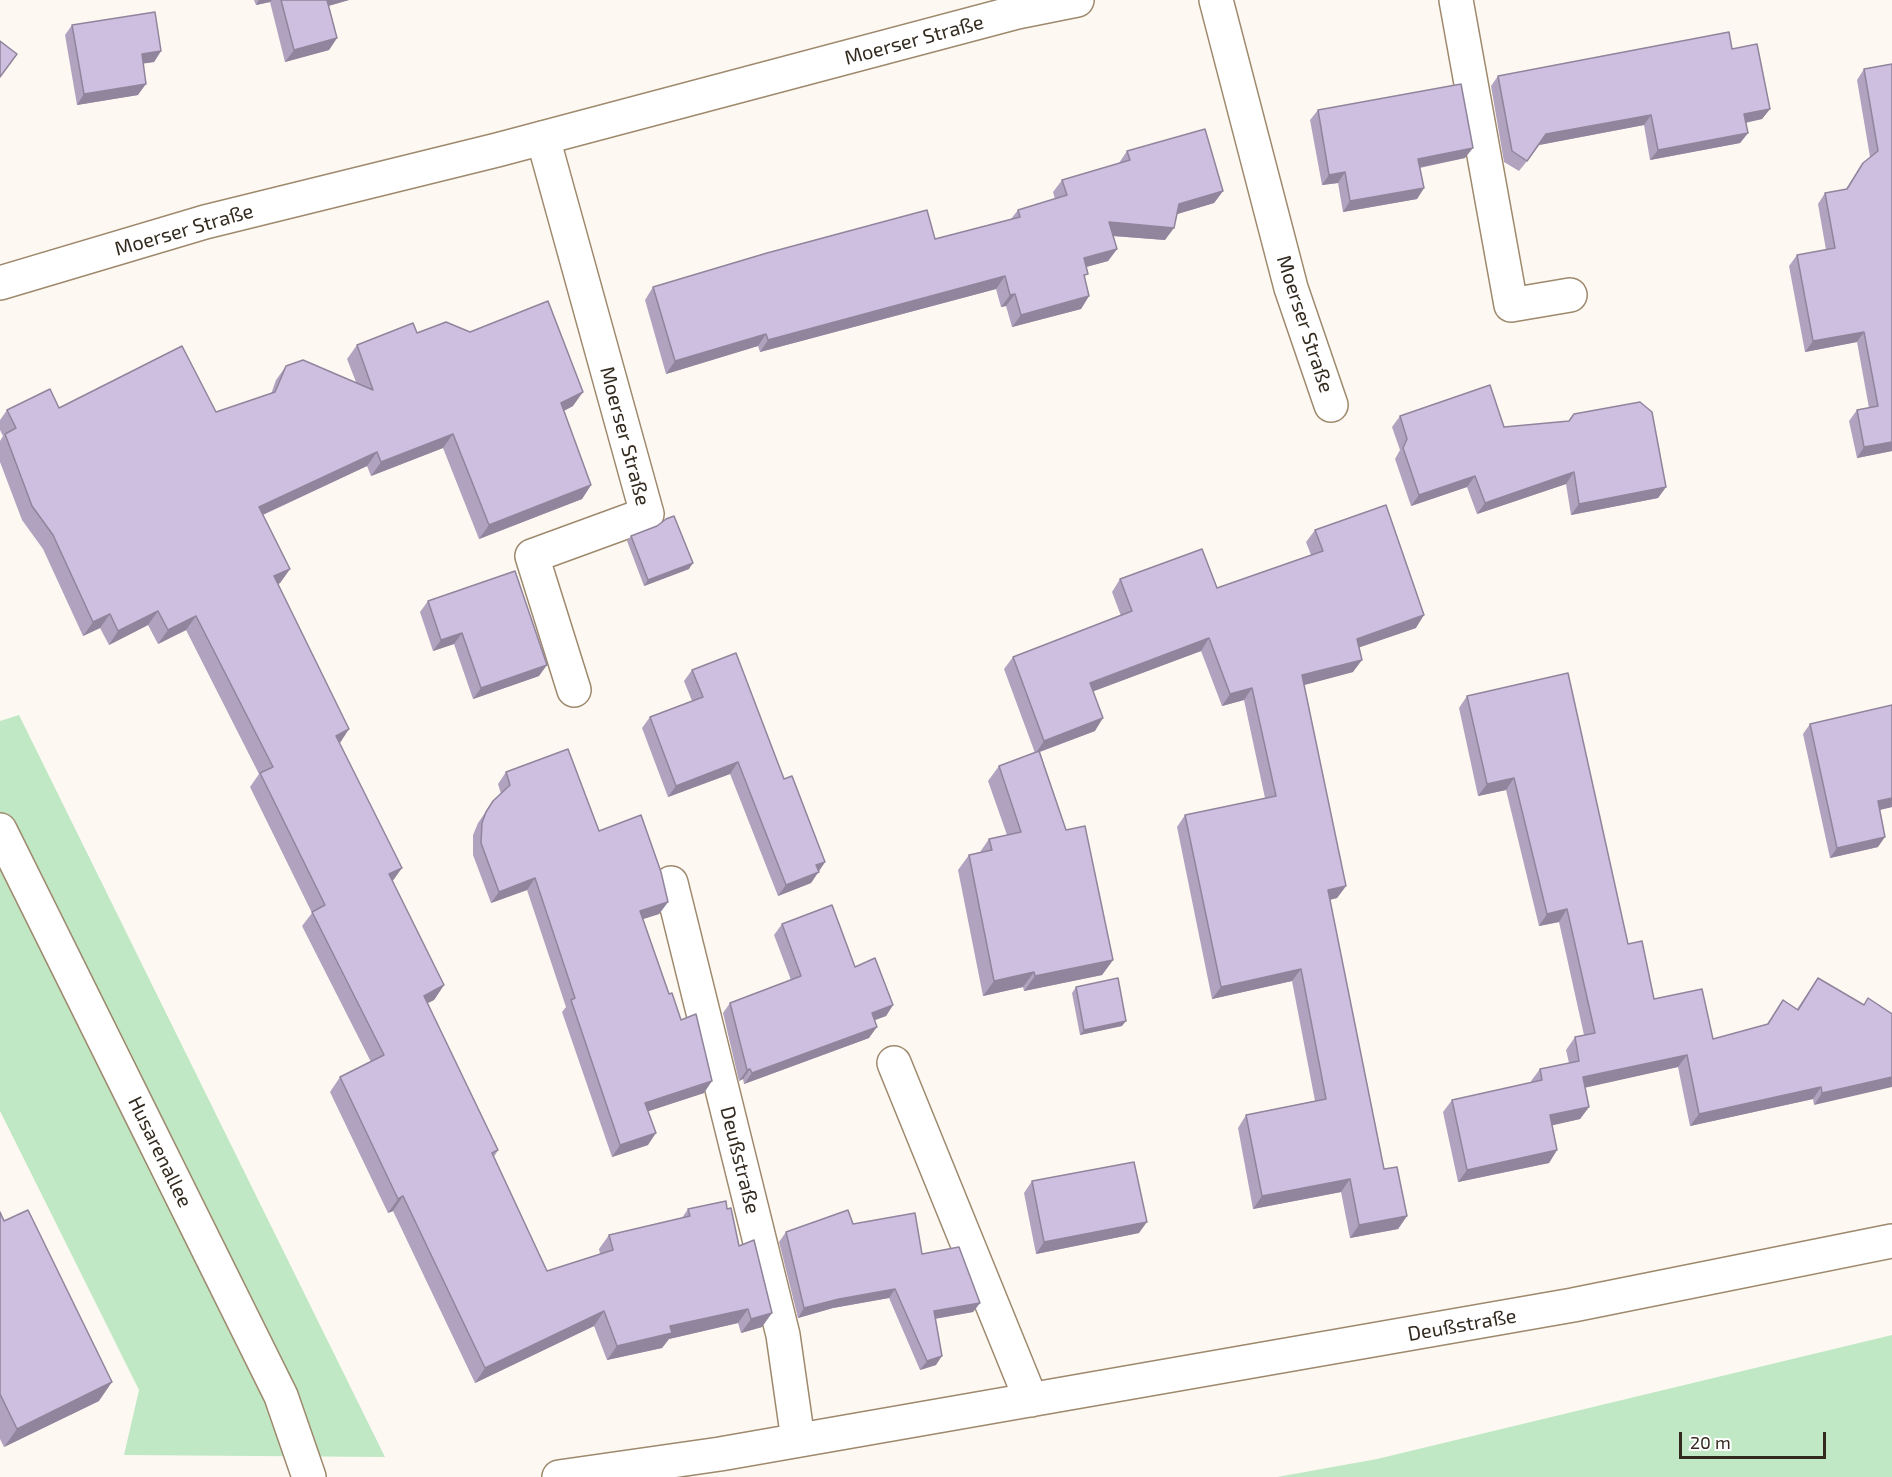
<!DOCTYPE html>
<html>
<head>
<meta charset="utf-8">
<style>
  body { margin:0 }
  #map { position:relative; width:1892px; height:1477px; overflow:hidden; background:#fdf9f2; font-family:"Exo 2",sans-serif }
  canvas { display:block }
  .scale { position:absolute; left:1679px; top:1432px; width:147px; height:27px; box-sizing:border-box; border:3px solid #332a1f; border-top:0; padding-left:8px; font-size:18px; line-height:21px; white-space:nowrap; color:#332a1f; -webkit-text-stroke:4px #fff; paint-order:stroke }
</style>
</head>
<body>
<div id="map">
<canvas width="1892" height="1477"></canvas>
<div class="scale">20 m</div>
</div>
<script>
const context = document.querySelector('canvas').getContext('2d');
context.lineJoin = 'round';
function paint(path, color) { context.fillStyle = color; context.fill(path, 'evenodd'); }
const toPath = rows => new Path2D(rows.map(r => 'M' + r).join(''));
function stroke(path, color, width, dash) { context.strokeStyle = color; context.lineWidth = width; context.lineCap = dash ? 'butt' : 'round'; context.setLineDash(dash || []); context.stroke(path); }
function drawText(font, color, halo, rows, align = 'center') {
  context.font = font + ' "Exo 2",sans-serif'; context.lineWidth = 5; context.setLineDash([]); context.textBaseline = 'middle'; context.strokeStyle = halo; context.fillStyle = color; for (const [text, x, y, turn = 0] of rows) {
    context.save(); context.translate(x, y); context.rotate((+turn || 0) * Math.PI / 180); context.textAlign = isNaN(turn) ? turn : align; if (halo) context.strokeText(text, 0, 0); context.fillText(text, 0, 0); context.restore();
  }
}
paint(toPath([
  [19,715,385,1457,124,1455,139,1390,0,1111,0,721],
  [1892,1335,1892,1477,1277,1477,1377,1459]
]), '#c0e8c5');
const minor = toPath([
  [1216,0,1291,288,1331,405],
  [1456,0,1511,305,1570,295],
  [543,138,647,514,532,556,574,690],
  [0,830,281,1396,309,1477],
  [671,883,783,1335,798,1440],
  [894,1063,1031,1400],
  [559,1477,720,1454,1573,1305,1892,1241]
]);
const major = toPath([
  [0,283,205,222,497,150,1017,12,1077,0]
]);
stroke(minor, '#9e896d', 36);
stroke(major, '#9e896d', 36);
stroke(minor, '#fff', 33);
stroke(major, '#fff', 33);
paint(toPath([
  [254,0,349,0,328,6,337,38,329,50,285,62,270,2,256,5],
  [72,25,161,51,154,62,143,63,138,95,77,105,65,35],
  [1732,49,1770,109,1762,119,1746,123,1748,133,1740,143,1650,160,1644,125,1539,145,1519,171,1504,162,1491,86,1498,76],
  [1892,64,1892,451,1857,458,1849,421,1857,410,1869,408,1857,342,1805,352,1789,266,1797,255,1826,250,1818,204,1825,193,1846,189,1863,163,1870,157,1857,80,1864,69],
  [1318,110,1465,158,1420,168,1424,188,1417,199,1343,212,1338,183,1322,185,1310,120],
  [1127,151,1223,191,1214,203,1177,214,1165,240,1113,236,1117,249,1108,261,1086,267,1085,279,1089,296,1081,309,1012,327,1006,306,1001,307,996,289,760,352,758,346,666,374,645,300,653,287,935,239,1011,219,1018,210,1055,199,1053,192,1062,180,1119,163],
  [417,333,573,406,564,411,591,485,582,499,479,539,443,448,371,476,367,466,263,515,290,569,280,583,278,584,393,882,444,985,434,1000,427,1003,498,1150,494,1157,547,1271,600,1254,599,1249,609,1235,682,1218,688,1209,727,1209,762,1327,741,1333,738,1323,669,1339,662,1348,607,1360,594,1326,475,1383,393,1211,388,1213,330,1092,340,1077,371,1062,302,926,312,913,250,787,259,774,186,630,158,644,148,625,109,645,100,628,83,636,43,549,22,520,0,462,0,441,3,436,0,430,0,420,7,410,59,408,216,412,271,394,276,380,286,366,356,382,347,359,357,345],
  [1400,416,1504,427,1666,487,1658,498,1571,515,1566,484,1477,514,1467,487,1411,506,1395,459,1400,450,1392,427],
  [1315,530,1416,628,1359,647,1353,672,1304,685,1346,886,1337,898,1330,900,1384,1169,1407,1216,1398,1229,1350,1238,1341,1192,1253,1209,1238,1128,1246,1115,1315,1101,1292,981,1212,999,1177,827,1185,815,1265,798,1244,700,1222,706,1201,651,1093,691,1095,731,1040,752,1066,830,1113,960,1102,975,1024,991,1023,987,983,996,958,870,969,855,980,852,989,839,1007,835,988,781,999,766,1035,753,1004,669,1013,657,1121,616,1112,592,1120,579,1217,588,1311,555,1306,542],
  [631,536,689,569,644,586,627,541],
  [428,601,539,676,473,699,454,644,433,651,420,612],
  [692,670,784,779,825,862,811,883,778,896,730,774,668,797,642,728,650,717,692,701,684,681],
  [1467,696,1628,944,1654,999,1713,1039,1767,1024,1783,1000,1797,1009,1818,978,1863,1005,1892,1014,1814,1105,1813,1099,1690,1126,1678,1067,1585,1087,1589,1107,1580,1119,1552,1125,1557,1150,1549,1163,1458,1182,1443,1112,1452,1100,1532,1083,1531,1081,1540,1069,1569,1063,1566,1050,1575,1037,1584,1035,1559,922,1539,926,1506,790,1478,796,1459,708],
  [1810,724,1892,807,1880,810,1878,847,1830,858,1803,734],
  [506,772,599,831,668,902,659,914,643,919,704,1093,648,1111,648,1145,612,1157,562,1012,566,1007,527,890,491,903,473,855,473,835,478,823,493,801,501,794,498,784],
  [782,924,855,967,893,1005,886,1016,874,1020,869,1038,744,1084,743,1079,739,1081,723,1013,730,1003,791,980,774,935],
  [1076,987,1122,1026,1080,1035,1072,993],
  [1032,1181,1139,1233,1036,1254,1024,1193],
  [0,1212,99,1401,4,1447,0,1439],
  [853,1224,980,1303,973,1312,935,1319,936,1365,920,1370,889,1298,833,1308,798,1318,779,1242,786,1232]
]), '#b1a3c0');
paint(toPath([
  [259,0,272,0,270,2,256,5],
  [324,0,349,0,318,9],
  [337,38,329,50,285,62,294,50],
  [161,51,154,62,134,65,142,54],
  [146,84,138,95,77,105,84,94],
  [1770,109,1762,119,1737,124,1744,114],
  [1651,115,1644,125,1539,145,1519,171,1546,134],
  [1748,133,1740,143,1650,160,1658,150],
  [1473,148,1465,158,1411,169,1418,159],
  [1345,172,1338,183,1322,185,1329,175],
  [1424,188,1417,199,1343,212,1350,201],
  [1223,191,1214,203,1171,216,1179,204],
  [1109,222,1174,228,1165,240,1101,235],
  [1117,249,1108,261,1075,270,1084,258],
  [1005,276,996,289,760,352,768,340],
  [1015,294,1006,306,1001,307,1010,295],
  [1089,296,1081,309,1012,327,1021,315],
  [1864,332,1857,342,1805,352,1813,341],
  [766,334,758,346,666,374,675,361],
  [583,392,573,406,551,417,561,403],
  [453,434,443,448,371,476,381,462],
  [1892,442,1892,451,1857,458,1864,447],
  [377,452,367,466,249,521,259,507],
  [1574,472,1566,484,1477,514,1485,503],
  [1475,476,1467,487,1411,506,1419,495],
  [591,485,582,499,479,539,489,525],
  [1666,487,1658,498,1571,515,1579,504],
  [693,563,689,569,644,586,648,580],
  [290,569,280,583,264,591,274,576],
  [158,611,148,625,109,645,118,631],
  [110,614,100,628,83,636,93,622],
  [1424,615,1416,628,1349,651,1357,639],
  [196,616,186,630,158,644,168,630],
  [462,633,454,644,433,651,441,640],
  [1209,638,1201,651,1081,696,1090,683],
  [1362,660,1353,672,1293,688,1302,675],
  [547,665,539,676,473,699,481,688],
  [1252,688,1244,700,1222,706,1230,694],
  [1103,718,1095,731,1036,753,1044,741],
  [349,729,340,743,336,736],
  [738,762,730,774,668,797,676,786],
  [1514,778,1506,790,1478,796,1487,784],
  [1892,798,1892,807,1870,812,1878,801],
  [1885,837,1878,847,1830,858,1837,848],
  [825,862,811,883,778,896,786,885,816,865],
  [402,868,392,882,389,874],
  [535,878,527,890,491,903,499,892],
  [1346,886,1337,898,1319,902,1328,890],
  [668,902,659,914,631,923,640,911],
  [1567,909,1559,922,1539,926,1547,914],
  [1113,960,1102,975,1024,991,1035,976],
  [1301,969,1292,981,1212,999,1221,987],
  [1034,972,1023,987,983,996,994,981],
  [444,985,434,1000,414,1010,424,996],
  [893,1005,886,1016,865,1024,872,1013],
  [1126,1021,1122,1026,1080,1035,1084,1030],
  [877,1027,869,1038,744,1084,752,1073],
  [1687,1055,1678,1067,1575,1090,1583,1077],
  [750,1069,743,1079,739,1081,747,1070],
  [1892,1077,1892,1087,1814,1105,1822,1093],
  [712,1081,704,1093,637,1115,645,1103],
  [1821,1087,1813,1099,1690,1126,1699,1114],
  [1589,1107,1580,1119,1541,1128,1550,1115],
  [656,1133,648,1145,612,1157,620,1145],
  [1557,1150,1549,1163,1458,1182,1467,1170],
  [1350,1179,1341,1192,1253,1209,1262,1196],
  [403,1196,393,1211,388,1213,398,1199],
  [1407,1216,1398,1229,1350,1238,1359,1225],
  [1147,1222,1139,1233,1036,1254,1044,1242],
  [895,1289,889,1298,833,1308,798,1318,804,1308,839,1299],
  [980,1303,973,1312,927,1320,934,1311],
  [748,1309,738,1323,669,1339,662,1348,607,1360,617,1346,670,1326],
  [604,1311,594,1326,475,1383,485,1368],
  [772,1313,762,1327,741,1333,751,1319],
  [942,1356,936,1365,920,1370,927,1361],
  [112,1382,99,1401,4,1447,17,1429]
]), '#90859c');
const building = toPath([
  [281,0,327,0,337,38,294,50,281,0],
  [155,12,161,51,142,54,146,84,84,94,72,25,155,12],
  [1729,32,1732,49,1757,44,1770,109,1744,114,1748,133,1658,150,1651,115,1546,134,1527,161,1512,151,1498,76,1729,32],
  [0,41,17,54,0,77,0,41],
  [1892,64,1892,442,1864,447,1857,410,1878,406,1864,332,1813,341,1797,255,1835,248,1825,193,1847,189,1863,163,1878,151,1864,69,1892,64],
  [1461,84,1473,148,1418,159,1424,188,1350,201,1345,172,1329,175,1318,110,1461,84],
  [1205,129,1223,191,1179,204,1174,228,1109,222,1117,249,1084,258,1088,274,1084,275,1089,296,1021,315,1015,294,1010,295,1005,276,768,340,766,334,675,361,653,287,767,253,927,210,935,239,1020,217,1018,210,1067,195,1062,180,1130,160,1127,151,1205,129],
  [548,301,583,392,561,403,591,485,489,525,453,434,381,462,377,452,259,507,290,569,274,576,349,729,336,736,402,868,389,874,444,985,424,996,498,1150,492,1153,547,1271,613,1250,609,1235,690,1216,688,1209,726,1201,727,1209,731,1208,739,1246,754,1240,772,1313,751,1319,748,1309,670,1326,672,1333,617,1346,604,1311,485,1368,403,1196,398,1199,340,1077,384,1055,312,912,325,905,260,773,273,767,196,616,168,630,158,611,118,631,110,614,93,622,53,535,32,506,5,434,16,428,7,410,50,389,59,408,182,346,216,412,275,392,286,366,303,360,373,390,357,345,413,323,417,333,446,322,470,332,548,301],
  [1490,385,1504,427,1569,421,1574,414,1640,402,1652,412,1666,487,1579,504,1574,472,1485,503,1475,476,1419,495,1403,448,1407,439,1400,416,1490,385],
  [1386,505,1424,615,1357,639,1362,660,1302,675,1346,886,1328,890,1384,1169,1397,1167,1407,1216,1359,1225,1350,1179,1262,1196,1246,1115,1326,1099,1301,969,1221,987,1185,815,1276,796,1252,688,1230,694,1209,638,1090,683,1103,718,1044,741,1013,657,1132,611,1120,579,1202,549,1217,588,1323,551,1315,530,1386,505],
  [674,516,693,563,648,580,631,536,657,526,666,519,674,516],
  [515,571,547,665,481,688,462,633,441,640,428,601,515,571],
  [736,653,784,779,792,776,825,862,816,865,819,872,786,885,738,762,676,786,650,717,703,697,692,670,736,653],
  [1568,673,1628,944,1642,941,1654,999,1702,989,1713,1039,1768,1024,1783,1000,1798,1010,1818,978,1864,1005,1868,998,1892,1014,1892,1077,1822,1093,1821,1087,1699,1114,1687,1055,1583,1077,1589,1107,1550,1115,1557,1150,1467,1170,1452,1100,1542,1080,1540,1069,1579,1061,1575,1037,1595,1033,1567,909,1547,914,1514,778,1487,784,1467,696,1568,673],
  [1892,705,1892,798,1878,801,1885,837,1837,848,1810,724,1892,705],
  [568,749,599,831,641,815,661,872,668,902,640,911,669,994,672,993,681,1020,696,1014,712,1081,645,1103,656,1133,620,1145,571,1000,575,998,535,878,499,892,481,843,482,823,486,812,493,801,510,785,506,772,568,749],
  [1039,751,1066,830,1085,826,1113,960,1035,976,1034,972,994,981,969,855,992,850,989,839,1021,832,999,766,1039,751],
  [832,905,855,967,875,958,893,1005,872,1013,877,1027,752,1073,750,1069,747,1070,730,1003,801,976,782,924,832,905],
  [1118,978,1126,1021,1084,1030,1076,987,1118,978],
  [1134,1162,1147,1222,1044,1242,1032,1181,1134,1162],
  [28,1210,112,1382,17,1429,0,1394,0,1212,4,1221,28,1210],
  [848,1210,853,1224,915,1213,922,1254,959,1247,980,1303,934,1311,942,1356,927,1361,895,1289,839,1299,804,1308,786,1232,848,1210]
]);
paint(building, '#cebedf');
stroke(building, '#90859c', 1.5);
drawText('20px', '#332a1f', '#fff', [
  ["Moerser Straße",914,40,-15],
  ["Moerser Straße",184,230,-16],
  ["Moerser Straße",1305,324,72],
  ["Moerser Straße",625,436,75],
  ["Husarenallee",160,1152,64],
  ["Deußstraße",740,1160,76],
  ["Deußstraße",1462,1325,-10]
]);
</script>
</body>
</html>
